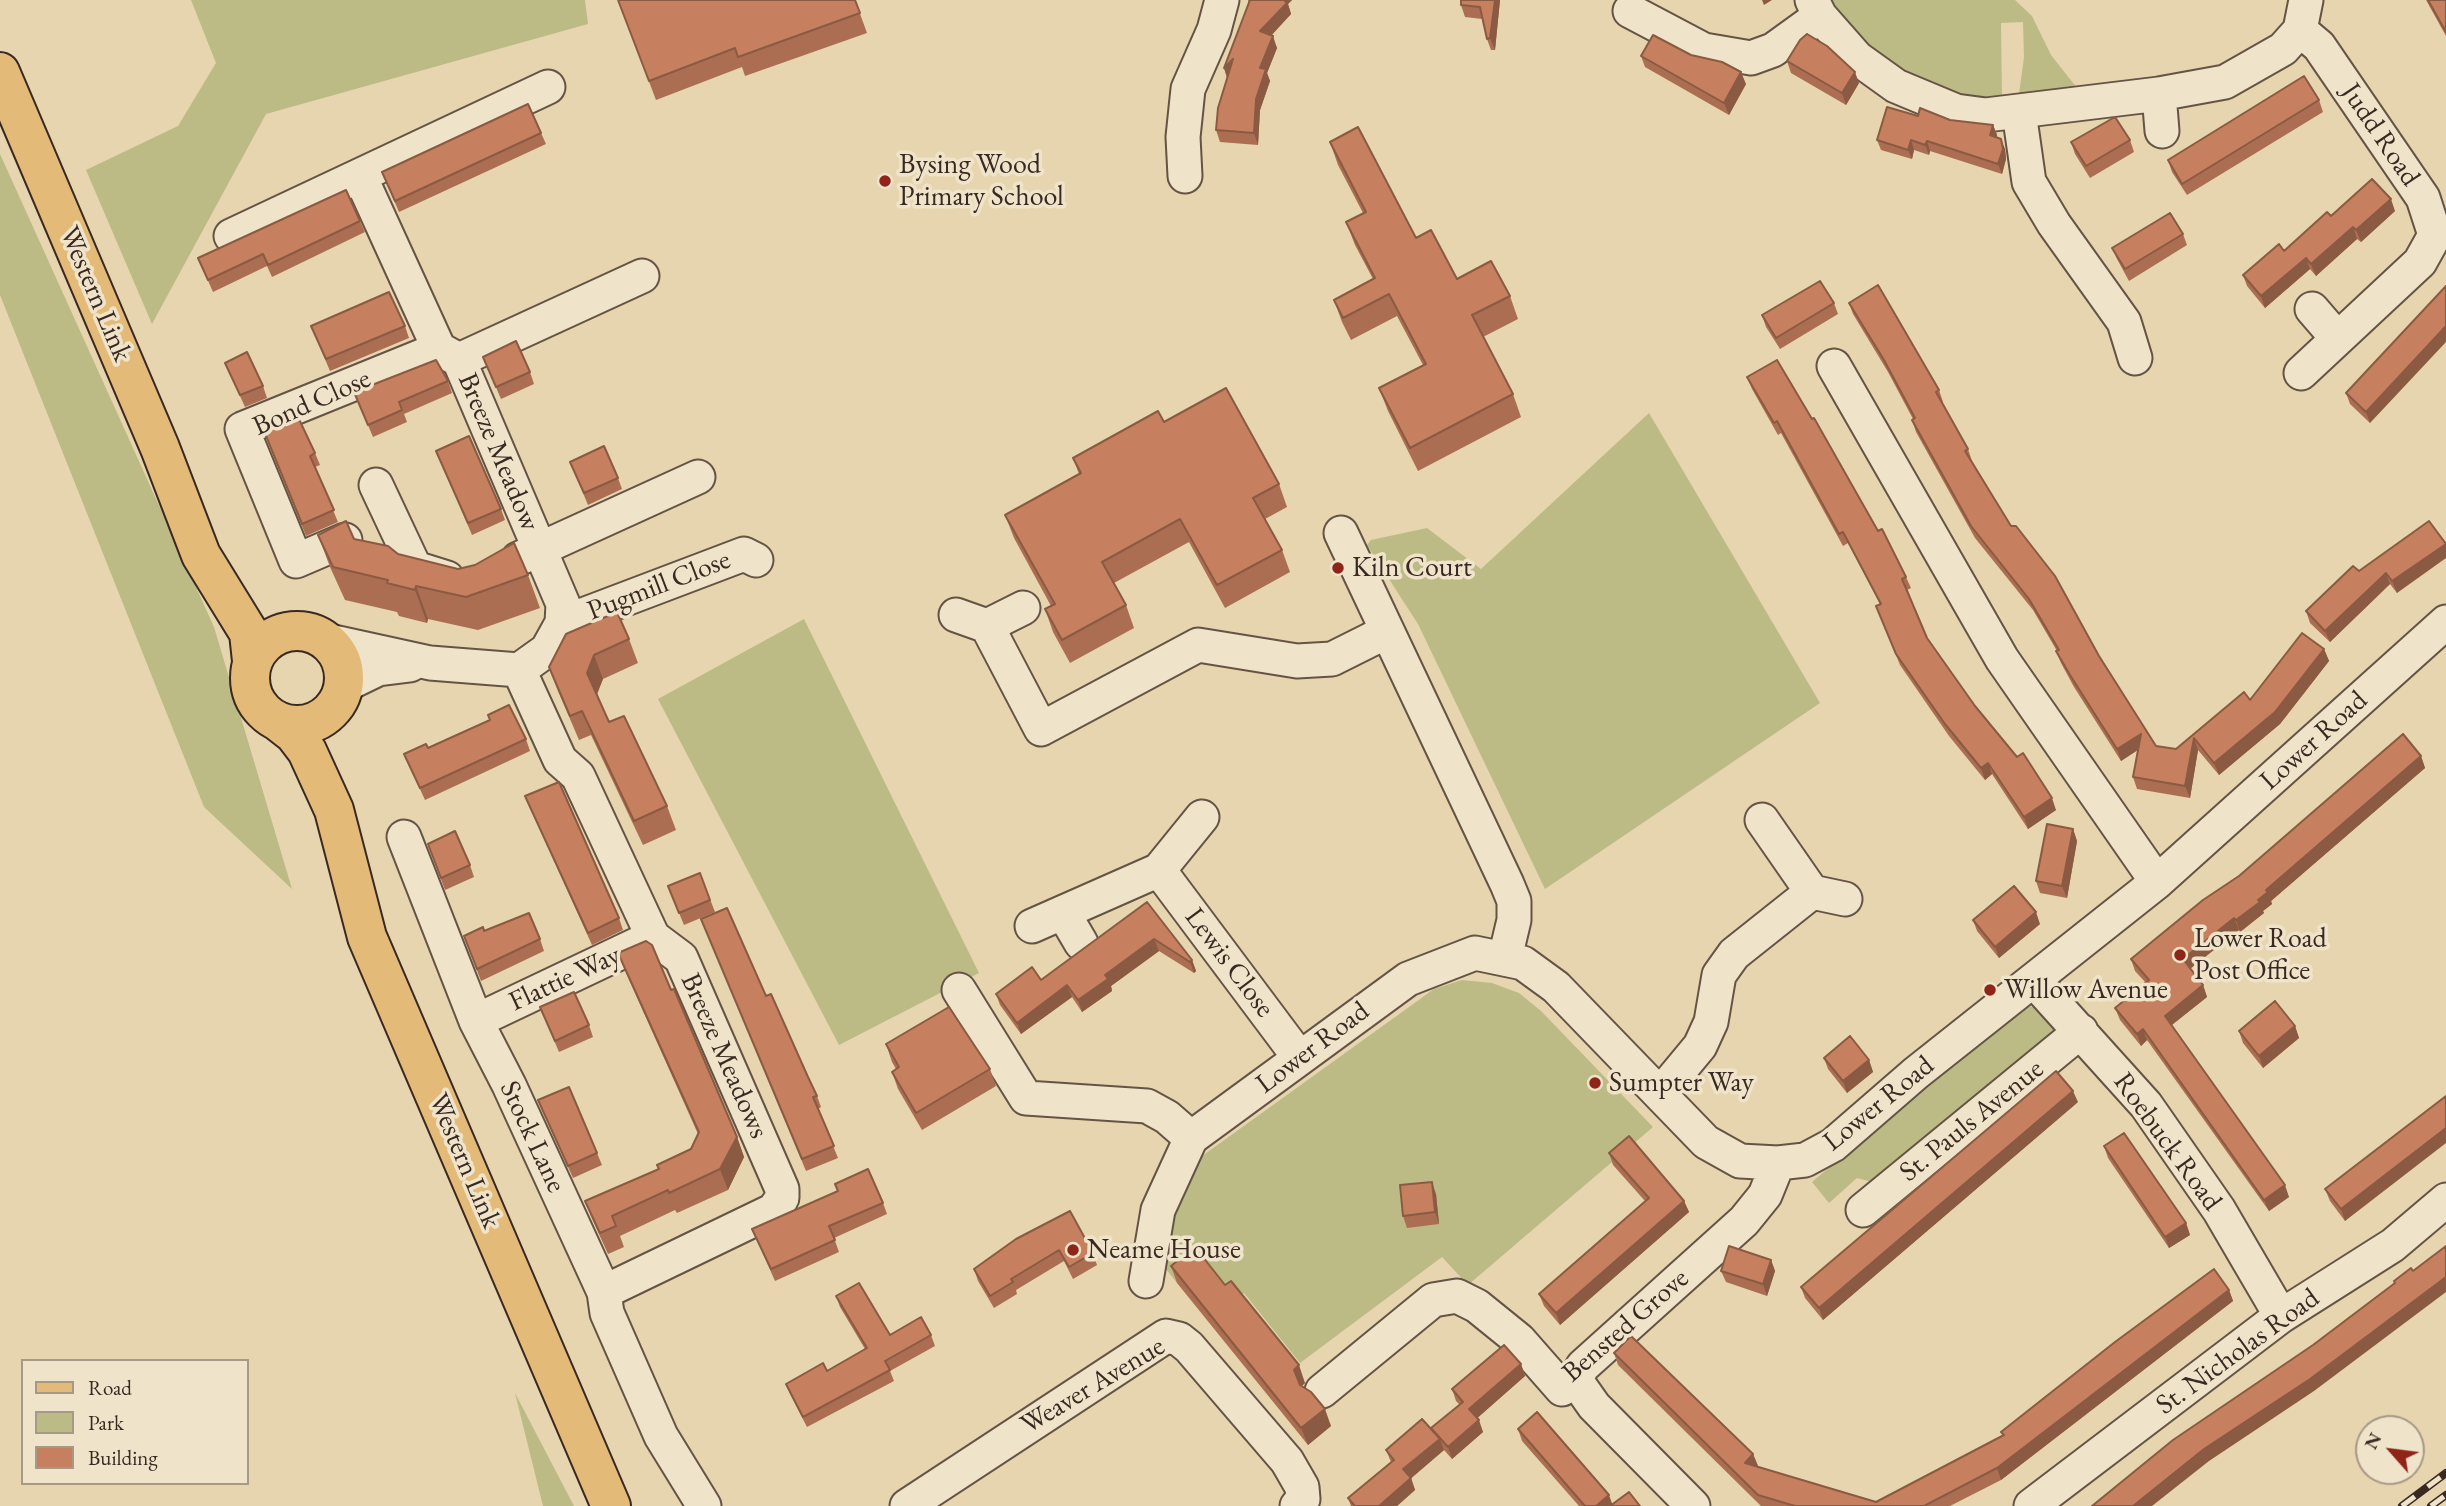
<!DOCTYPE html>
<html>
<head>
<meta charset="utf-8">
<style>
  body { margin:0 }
  #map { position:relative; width:2446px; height:1506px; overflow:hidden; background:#e6d5ae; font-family:"EB Garamond",serif }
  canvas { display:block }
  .legend { position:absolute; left:21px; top:1359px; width:228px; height:126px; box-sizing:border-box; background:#efe4ca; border:2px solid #a79987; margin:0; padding:9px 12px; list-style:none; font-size:21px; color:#3a2922 }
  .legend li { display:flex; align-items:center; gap:14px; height:35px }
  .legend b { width:35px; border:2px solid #a79987 }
  .north { position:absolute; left:2355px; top:1415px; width:70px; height:70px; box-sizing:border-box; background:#efe4ca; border:2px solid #a79987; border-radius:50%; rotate:298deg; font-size:19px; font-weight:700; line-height:28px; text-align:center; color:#3a2922 }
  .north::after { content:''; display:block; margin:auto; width:24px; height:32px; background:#8f2418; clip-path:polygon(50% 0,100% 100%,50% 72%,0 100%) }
</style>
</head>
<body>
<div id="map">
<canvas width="2446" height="1506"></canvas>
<ul class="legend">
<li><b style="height:9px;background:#e3ba77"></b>Road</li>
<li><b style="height:19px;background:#bcbb85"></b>Park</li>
<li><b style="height:19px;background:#c7805f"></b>Building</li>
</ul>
<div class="north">N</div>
</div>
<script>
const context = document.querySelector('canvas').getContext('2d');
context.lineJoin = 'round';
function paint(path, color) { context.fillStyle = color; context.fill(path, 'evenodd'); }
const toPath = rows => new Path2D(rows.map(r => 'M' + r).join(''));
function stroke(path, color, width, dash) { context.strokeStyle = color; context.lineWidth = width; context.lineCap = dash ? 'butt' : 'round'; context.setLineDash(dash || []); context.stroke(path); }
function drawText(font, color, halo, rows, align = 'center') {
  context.font = font + ' "EB Garamond",serif'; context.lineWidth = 7; context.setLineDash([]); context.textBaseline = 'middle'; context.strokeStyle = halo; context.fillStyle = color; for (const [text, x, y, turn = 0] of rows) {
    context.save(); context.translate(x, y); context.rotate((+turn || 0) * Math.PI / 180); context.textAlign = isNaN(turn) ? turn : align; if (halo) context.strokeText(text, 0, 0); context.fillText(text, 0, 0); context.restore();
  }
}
paint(toPath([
  [191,0,585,0,588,24,266,114,152,324,86,170,178,126,216,63],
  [1823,0,2015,0,2032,16,2051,55,2081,93,2025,100,2019,94,2024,57,2023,22,2001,23,2002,97,1962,103,1881,64],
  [0,154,214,627,292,889,204,807,0,295],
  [1649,413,1820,703,1545,889,1418,624,1367,545,1371,540,1427,528,1481,569],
  [804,619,979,973,839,1045,658,699],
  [1462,980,1492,983,1519,993,1541,1011,1653,1127,1468,1285,1442,1257,1300,1363,1244,1293,1231,1302,1201,1264,1177,1283,1162,1264,1165,1223,1198,1159,1434,989],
  [2028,1006,2038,1008,2055,1025,2055,1032,1880,1184,1857,1178,1829,1203,1812,1182,2016,1010],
  [515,1393,574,1506,543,1506]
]), '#bcbb85');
const minor = toPath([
  [1812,0,1820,16,1857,58,1896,86,1956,111,1986,115,2159,94,2225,82,2283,49,2300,30,2306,0],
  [1630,11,1704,50,1751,58,1773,50,1820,16],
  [2300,30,2319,46,2423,198,2435,235,2420,262,2301,373],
  [2159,94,2162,131],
  [2019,112,2029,182,2054,224,2124,322,2135,358],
  [1185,176,1183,137,1188,89,1214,30,1222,0],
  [231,236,548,87],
  [2312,309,2337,338],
  [459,360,642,276],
  [1834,366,2002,659,2157,882],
  [376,485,415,568,447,578],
  [1341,533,1507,884,1514,901,1514,920,1505,958],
  [345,540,296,561,242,429,439,349],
  [518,559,698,477],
  [956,615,987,626,1023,608],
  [562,623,744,554,756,560],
  [987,626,1041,729,1198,645,1297,661,1332,659,1386,632],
  [325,640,430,663,519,670,547,650,562,623,563,604,459,360,439,349,360,176],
  [519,670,560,760,578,776,653,937,681,958,782,1189,782,1198,774,1210,604,1292],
  [343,686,378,669,410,665],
  [404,837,476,1021,509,1085,604,1292,607,1313,661,1436,704,1506],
  [1159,870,1299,1057],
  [1812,892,1845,899],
  [1064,914,1081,943],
  [1032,926,1159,870,1202,817],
  [2035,982,2146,1105,2219,1210,2281,1316],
  [959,990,1026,1098,1147,1106,1167,1117,1191,1138],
  [476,1021,653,937],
  [1661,1093,1700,1046,1711,1022,1719,975,1734,954,1812,892,1762,820],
  [1863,1210,2081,1031],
  [1146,1281,1158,1210,1191,1138,1408,979,1475,953,1523,963,1556,987,1706,1142,1740,1161,1778,1163,1805,1160,1833,1145,1916,1073,2157,882,2446,622],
  [1575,1379,1594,1406,1693,1506],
  [1322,1391,1433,1300,1457,1296,1477,1306,1519,1340,1562,1389,1575,1379,1583,1366,1744,1221,1765,1195,1778,1163],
  [907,1506,1166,1336,1179,1339,1189,1347,1287,1461,1302,1487,1303,1499,1297,1506],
  [2031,1506,2281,1316,2393,1245,2446,1200]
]);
const major = toPath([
  [0,72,160,448,201,555,249,633,252,661],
  '250 678a47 47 0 1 1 94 0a47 47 0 1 1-94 0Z',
  [276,720,294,734,307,751,334,810,367,937,611,1506]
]);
stroke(minor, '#655445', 37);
stroke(major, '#3a2922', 42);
stroke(minor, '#efe4ca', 33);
stroke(major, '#e3ba77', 38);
const rail = toPath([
  [2402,1506,2446,1473],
  [2431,1506,2446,1495]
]);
stroke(rail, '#3a2922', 8);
stroke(rail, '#efe4ca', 5, [16]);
paint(toPath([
  [618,0,855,0,867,33,745,76,742,67,656,100],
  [1248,0,1292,0,1288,4,1291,14,1271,36,1277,48,1267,73,1270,81,1260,110,1258,145,1220,142,1216,130,1227,78,1224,68,1249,4],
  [1500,0,1495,50,1491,50,1487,39,1482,19,1465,17,1461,5],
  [2426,0,2446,0,2446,36],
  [1641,56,1746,84,1729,115,1645,67],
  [1787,61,1859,83,1846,105,1791,73],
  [2319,100,2323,112,2187,195,2172,172,2168,160],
  [1918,116,1993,125,1997,135,1996,137,2005,149,2006,159,2002,174,1930,151,1929,155,1914,150,1912,159,1881,150,1877,140],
  [541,133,546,144,399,212,382,172],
  [2130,140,2134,152,2090,178,2075,154,2071,142],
  [1330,142,1416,238,1457,279,1510,296,1518,319,1483,337,1513,394,1521,417,1418,471,1388,411,1379,388,1423,365,1397,316,1351,340,1342,322,1334,300,1373,279,1355,245,1346,222,1363,213,1338,165],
  [2395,211,2361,242,2357,239,2316,276,2310,269,2265,308,2247,286,2243,275,2284,251,2331,216],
  [360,221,365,232,272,277,267,266,213,292,198,258],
  [2183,234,2187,245,2129,281,2117,259,2112,248],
  [2446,286,2370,423,2350,404,2346,393],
  [1834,303,1838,314,1780,349,1766,327,1762,315],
  [1849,303,1939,390,1943,402,1942,403,1968,449,1972,461,2011,526,2099,656,2156,746,2176,749,2324,649,2329,661,2280,724,2219,775,2198,750,2190,798,2137,789,2133,777,2138,750,2121,761,2074,687,2061,663,2056,651,2057,651,2033,610,1975,538,1916,432,1912,420,1913,419,1888,372,1853,314],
  [311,326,405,326,409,338,330,371],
  [483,357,530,372,534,384,501,399],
  [225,363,263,386,267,398,245,407],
  [1747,377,1878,531,1906,577,1911,588,1907,590,1927,638,1975,706,2056,810,2028,829,1992,774,1985,780,1949,736,1900,665,1876,606,1880,604,1848,543,1843,546,1781,433,1778,435,1752,389],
  [448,381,452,393,404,414,407,422,373,437,354,392],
  [1164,422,1279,484,1287,507,1265,519,1282,550,1290,572,1225,608,1189,542,1114,583,1126,605,1134,628,1070,663,1053,632,1045,609,1051,606,1014,538,1005,515,1079,474,1073,458],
  [268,442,315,453,320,465,315,467,338,522,306,536],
  [436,451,501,509,505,520,472,535],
  [570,462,618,478,622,489,588,505],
  [2429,521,2397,593,2390,584,2330,642,2310,623,2306,611,2359,571],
  [318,535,458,569,528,575,540,608,478,630,428,619,427,623,399,616,397,612,345,600,330,567],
  [629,639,638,663,603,679,596,695,609,722,667,806,676,830,643,845,591,735,579,740,558,691,549,667],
  [489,720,526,739,530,751,425,800,404,754,428,748],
  [2421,756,2425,768,2271,901,2272,904,2263,911,2264,913,2240,932,2239,930,2190,969,2203,985,2207,997,2172,1025,2289,1197,2269,1211,2147,1040,2141,1046,2120,1020,2115,1008,2146,983,2135,971,2131,959],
  [525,796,619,918,623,930,592,945,530,808],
  [2073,829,2077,841,2067,898,2040,893,2036,881],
  [428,844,470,865,474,877,445,890],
  [700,873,715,912,684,925,668,886],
  [1147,902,1192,960,1196,971,1194,973,1159,951,1111,986,1112,991,1082,1012,1072,997,1021,1034,1000,1005,996,994,1041,980],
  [701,919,766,996,817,1096,821,1107,818,1109,838,1158,806,1171],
  [1973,920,2040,924,1999,958,1977,931],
  [484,931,540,939,544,951,481,981,464,936],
  [618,953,671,990,737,1137,744,1157,728,1190,677,1213,675,1210,620,1236,624,1247,608,1254,593,1221,585,1201,658,1169,691,1149,698,1134,626,973],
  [540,1007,589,1025,593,1037,559,1052],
  [2295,1026,2299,1038,2263,1068,2243,1043,2239,1031],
  [886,1044,990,1069,996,1086,922,1130,898,1089,892,1072,896,1069,892,1062],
  [1824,1058,1869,1060,1873,1072,1847,1093,1828,1069],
  [2446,1096,2345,1221,2330,1201,2325,1189],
  [538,1100,597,1153,602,1165,573,1178],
  [2078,1102,1823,1320,1805,1298,1801,1287],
  [2104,1146,2186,1223,2190,1235,2169,1248,2108,1158],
  [1609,1153,1684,1201,1689,1212,1560,1325,1544,1306,1539,1294,1645,1201,1613,1165],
  [1436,1194,1439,1224,1407,1228,1403,1216],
  [883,1203,887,1214,834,1238,839,1252,775,1281,752,1229],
  [1016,1239,1093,1253,1097,1265,1073,1279,1064,1261,1016,1290,1017,1294,994,1308,978,1281,974,1269],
  [1771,1260,1775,1271,1767,1296,1726,1282,1721,1271],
  [1171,1266,1305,1383,1302,1386,1331,1426,1308,1445,1177,1283],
  [2229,1290,2233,1301,2001,1480,1950,1506,1761,1506,1618,1365,1614,1353,1753,1454,1758,1466,1757,1467,1876,1502,2003,1435,2001,1432],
  [836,1296,890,1335,931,1335,935,1346,890,1371,894,1381,807,1427,790,1394,786,1384,827,1371,865,1349,840,1307],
  [1521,1364,1525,1376,1477,1418,1483,1432,1452,1459,1444,1450,1411,1478,1415,1490,1397,1506,1351,1506,1348,1498,1391,1462,1386,1450,1431,1429,1460,1405,1456,1401,1452,1389],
  [1518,1429,1612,1504,1640,1506,1579,1506,1522,1441]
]), '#ab6e52');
paint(toPath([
  [1281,0,1292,0,1288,4,1291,14,1264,43,1260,31],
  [1495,0,1500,0,1495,50,1490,38],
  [1762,0,1772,0,1764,5],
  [1273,36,1277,48,1267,73,1270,81,1260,110,1258,145,1254,133,1256,99,1260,68],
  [1233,59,1228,80,1224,68],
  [1741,72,1746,84,1729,115,1724,103],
  [1855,72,1859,83,1846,105,1842,93],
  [1993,125,1997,135,1994,145,1990,135],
  [2001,139,2005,149,2006,159,2002,174,1998,164],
  [1911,140,1914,150,1912,159,1908,150],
  [1927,141,1930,151,1929,155,1925,145],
  [2391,199,2395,211,2361,242,2356,230],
  [2353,227,2357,239,2316,276,2311,264],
  [2306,258,2310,269,2265,308,2261,296],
  [2446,326,2446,342,2370,423,2366,412],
  [2446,544,2446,558,2397,593,2392,581],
  [2386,573,2390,584,2330,642,2325,631],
  [416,586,428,619,427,623,415,590],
  [2324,649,2329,661,2280,724,2219,775,2214,763],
  [594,655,603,679,596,697,587,673],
  [2141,734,2145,745,2121,761,2117,749],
  [2194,738,2198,750,2190,798,2185,786],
  [2421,756,2425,768,2271,901,2272,904,2263,911,2264,913,2240,932,2236,920,2266,890],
  [1988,763,1992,774,1985,780,1981,768],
  [2052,798,2056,810,2028,829,2024,817],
  [2073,829,2077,841,2067,898,2062,886],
  [2036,912,2040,924,1999,958,1995,947],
  [2234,918,2239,930,2187,971,2183,959],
  [1154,939,1159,951,1111,986,1112,991,1082,1012,1078,1000,1105,975],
  [1192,960,1196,971,1194,973,1190,962],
  [1067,985,1072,997,1021,1034,1017,1023],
  [2203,985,2207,997,2169,1027,2165,1016],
  [2295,1026,2299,1038,2263,1068,2259,1056],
  [2143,1029,2147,1040,2141,1046,2137,1034],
  [1869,1060,1873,1072,1847,1093,1843,1081],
  [2073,1091,2078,1102,1823,1320,1819,1308],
  [2446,1128,2446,1143,2345,1221,2341,1209],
  [737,1137,744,1157,728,1190,720,1169],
  [1432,1182,1436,1194,1439,1224,1435,1212],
  [2285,1185,2289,1197,2269,1211,2264,1200],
  [1684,1201,1689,1212,1560,1325,1556,1313],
  [2186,1223,2190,1235,2169,1248,2165,1237],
  [1771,1260,1775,1271,1767,1296,1763,1284],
  [2446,1277,2446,1292,2314,1391,2209,1461,2152,1506,2133,1506,2204,1449],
  [2229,1290,2233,1301,2001,1480,1997,1468],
  [1521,1364,1525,1376,1474,1421,1469,1409],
  [1299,1365,1305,1383,1300,1387,1294,1370],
  [1325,1409,1331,1426,1308,1445,1301,1428],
  [1479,1420,1483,1432,1452,1459,1448,1447],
  [1440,1439,1444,1450,1408,1481,1403,1469],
  [1753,1454,1758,1466,1749,1475,1745,1463],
  [1411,1478,1415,1490,1397,1506,1379,1506],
  [1609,1495,1613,1506,1596,1506]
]), '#8b5a42');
const building = toPath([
  [618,0,855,0,860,13,738,57,735,48,649,81,618,0],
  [1250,0,1284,0,1287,3,1260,31,1273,36,1260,68,1266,69,1256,99,1254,133,1216,130,1218,108,1233,59,1224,68,1250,0],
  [1461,0,1495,0,1490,38,1487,39,1480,7,1461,5,1461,0],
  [2428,0,2446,0,2446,32,2428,0],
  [1807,34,1827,46,1855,72,1842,93,1787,61,1800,40,1807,34],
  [1653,35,1691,55,1722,62,1741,72,1724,103,1641,56,1653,35],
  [2304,76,2319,100,2182,184,2168,160,2304,76],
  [528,104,541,133,395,201,382,172,528,104],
  [1887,107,1918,116,1920,108,1950,120,1993,125,1990,135,2001,139,2003,149,1998,164,1927,141,1925,145,1911,140,1908,150,1877,140,1887,107],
  [2115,117,2130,140,2086,166,2071,142,2115,117],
  [1358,127,1416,238,1431,230,1457,279,1491,261,1510,296,1472,315,1513,394,1410,448,1379,388,1426,364,1389,294,1343,318,1334,300,1375,278,1346,222,1366,212,1330,142,1358,127],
  [2372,179,2391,199,2356,230,2353,227,2311,264,2306,258,2261,296,2243,275,2279,244,2284,251,2327,212,2331,216,2372,179],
  [346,190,360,221,268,265,263,254,208,280,198,258,346,190],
  [2170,213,2183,234,2125,269,2112,248,2170,213],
  [1820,281,1834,303,1776,338,1762,315,1820,281],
  [1878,285,1939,390,1936,392,1968,449,1965,451,2011,526,2016,526,2055,576,2099,656,2156,746,2176,749,2244,692,2250,700,2302,633,2324,649,2275,712,2214,763,2194,738,2185,786,2133,777,2141,734,2117,749,2070,675,2056,651,2059,650,2029,599,1971,526,1912,420,1915,418,1884,360,1849,303,1878,285],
  [2446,286,2446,326,2366,412,2346,393,2446,286],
  [389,292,405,326,326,359,311,326,389,292],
  [516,341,530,372,496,387,483,357,516,341],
  [247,352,263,386,240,395,225,363,247,352],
  [436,360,448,381,399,402,402,410,368,425,354,392,436,360],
  [1777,360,1812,419,1814,418,1878,531,1882,529,1906,577,1902,579,1927,638,1975,706,2017,757,2023,753,2052,798,2024,817,1988,763,1981,768,1945,724,1896,654,1876,606,1881,604,1843,532,1839,534,1777,421,1774,423,1747,377,1777,360],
  [1226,388,1279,484,1253,498,1282,550,1217,585,1180,519,1102,562,1126,605,1062,640,1045,609,1055,604,1005,515,1081,473,1073,458,1158,411,1164,422,1226,388],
  [297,415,315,453,310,456,334,510,302,524,264,431,297,415],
  [469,436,501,509,468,523,436,451,469,436],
  [604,446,618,478,584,493,570,462,604,446],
  [346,521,354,539,388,546,398,554,458,569,475,565,514,543,528,575,466,597,416,586,415,590,387,583,388,580,333,567,318,535,346,521],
  [2429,521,2446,544,2392,581,2386,573,2325,631,2306,611,2353,566,2359,571,2429,521],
  [617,612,629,639,594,655,587,673,609,722,624,716,667,806,634,821,582,711,570,716,549,667,566,634,617,612],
  [509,705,526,739,420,788,404,754,426,744,428,748,490,720,488,715,509,705],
  [2403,734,2421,756,2266,890,2268,892,2258,900,2260,902,2236,920,2234,918,2183,959,2203,985,2165,1016,2285,1185,2264,1200,2143,1029,2137,1034,2115,1008,2149,980,2131,959,2203,900,2239,876,2403,734],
  [559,782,619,918,588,933,525,796,559,782],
  [2047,824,2073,829,2062,886,2036,881,2047,824],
  [455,831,470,865,441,878,428,844,455,831],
  [700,873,710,900,679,913,668,886,700,873],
  [2014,886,2036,912,1995,947,1973,920,2014,886],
  [1147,902,1192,960,1190,962,1154,939,1105,975,1108,979,1078,1000,1067,985,1017,1023,996,994,1032,967,1041,980,1147,902],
  [727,908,766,996,771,994,808,1077,817,1096,813,1097,834,1146,802,1159,701,919,727,908],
  [529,913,540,939,477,969,464,936,483,927,484,931,529,913],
  [646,941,652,945,671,990,674,989,737,1137,720,1169,669,1193,668,1190,612,1216,616,1226,600,1233,585,1201,659,1169,657,1165,691,1149,699,1132,618,953,646,941],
  [574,992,589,1025,555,1041,540,1007,574,992],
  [2275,1001,2295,1026,2259,1056,2239,1031,2275,1001],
  [949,1007,990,1069,916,1113,892,1072,899,1067,886,1044,949,1007],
  [1850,1036,1869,1060,1843,1081,1824,1058,1850,1036],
  [2056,1071,2073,1091,1819,1308,1801,1287,2056,1071],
  [569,1087,597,1153,568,1166,538,1100,569,1087],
  [2446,1096,2446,1128,2341,1209,2325,1189,2446,1096],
  [2124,1133,2186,1223,2165,1237,2104,1146,2124,1133],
  [1629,1136,1684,1201,1556,1313,1539,1294,1649,1198,1609,1153,1629,1136],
  [868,1169,883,1203,829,1226,835,1240,771,1269,752,1229,838,1191,835,1184,868,1169],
  [1432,1182,1435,1212,1403,1216,1400,1185,1432,1182],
  [1070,1211,1093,1253,1069,1267,1059,1250,1011,1279,1013,1282,990,1296,974,1269,1016,1239,1070,1211],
  [1729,1246,1771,1260,1763,1284,1721,1271,1729,1246],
  [2446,1246,2446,1277,2310,1379,2204,1449,2133,1506,2092,1506,2173,1440,2313,1345,2395,1283,2394,1281,2411,1268,2413,1271,2446,1246],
  [1195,1247,1225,1285,1231,1281,1299,1365,1294,1370,1300,1385,1311,1392,1325,1409,1301,1428,1171,1266,1195,1247],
  [2214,1269,2229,1290,1997,1468,1924,1506,1795,1506,1758,1495,1614,1353,1631,1336,1753,1454,1745,1463,1876,1502,2004,1435,2001,1432,2115,1342,2214,1269],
  [859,1283,890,1335,921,1317,931,1335,885,1361,890,1370,803,1417,786,1384,823,1363,827,1371,867,1348,836,1296,859,1283],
  [1504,1345,1521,1364,1469,1409,1479,1420,1448,1447,1431,1428,1463,1402,1452,1389,1504,1345],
  [1537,1412,1609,1495,1596,1506,1585,1506,1518,1429,1537,1412],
  [1422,1419,1440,1439,1403,1469,1411,1478,1379,1506,1355,1506,1348,1498,1394,1460,1386,1450,1422,1419],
  [1629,1492,1640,1506,1610,1506,1629,1492]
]);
paint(building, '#c7805f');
stroke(building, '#8b5a42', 2);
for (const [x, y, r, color] of [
  [885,181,7,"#8f2418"],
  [1338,568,7,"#8f2418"],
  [2180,955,7,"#8f2418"],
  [1990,990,7,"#8f2418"],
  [1595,1083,7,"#8f2418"],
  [1073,1250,7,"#8f2418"]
]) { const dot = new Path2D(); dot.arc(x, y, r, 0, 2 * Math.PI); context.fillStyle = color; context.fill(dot); stroke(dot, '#efe4ca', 2.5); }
drawText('28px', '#3a2922', '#efe4ca', [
  ["Judd Road",2380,135,56],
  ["Western Link",95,294,67],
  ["Bond Close",312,403,-24],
  ["Breeze Meadow",498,452,67],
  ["Pugmill Close",659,586,-21],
  ["Lower Road",2314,741,-42],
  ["Lewis Close",1229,963,53],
  ["Flattie Way",565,979,-25],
  ["Lower Road",1313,1048,-37],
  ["Breeze Meadows",724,1056,66],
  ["Lower Road",1879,1104,-39],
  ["St. Pauls Avenue",1972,1121,-39],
  ["Stock Lane",532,1137,65],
  ["Roebuck Road",2167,1142,54],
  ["Western Link",464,1161,67],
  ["Bensted Grove",1626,1326,-41],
  ["St. Nicholas Road",2238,1352,-36],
  ["Weaver Avenue",1093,1386,-31]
]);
drawText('28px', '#3a2922', '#efe4ca', [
  ["Bysing Wood",899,165],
  ["Primary School",899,197],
  ["Kiln Court",1352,568],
  ["Lower Road",2194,939],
  ["Post Office",2194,971],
  ["Willow Avenue",2004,990],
  ["Sumpter Way",1609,1083],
  ["Neame House",1087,1250]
], 'left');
</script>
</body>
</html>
